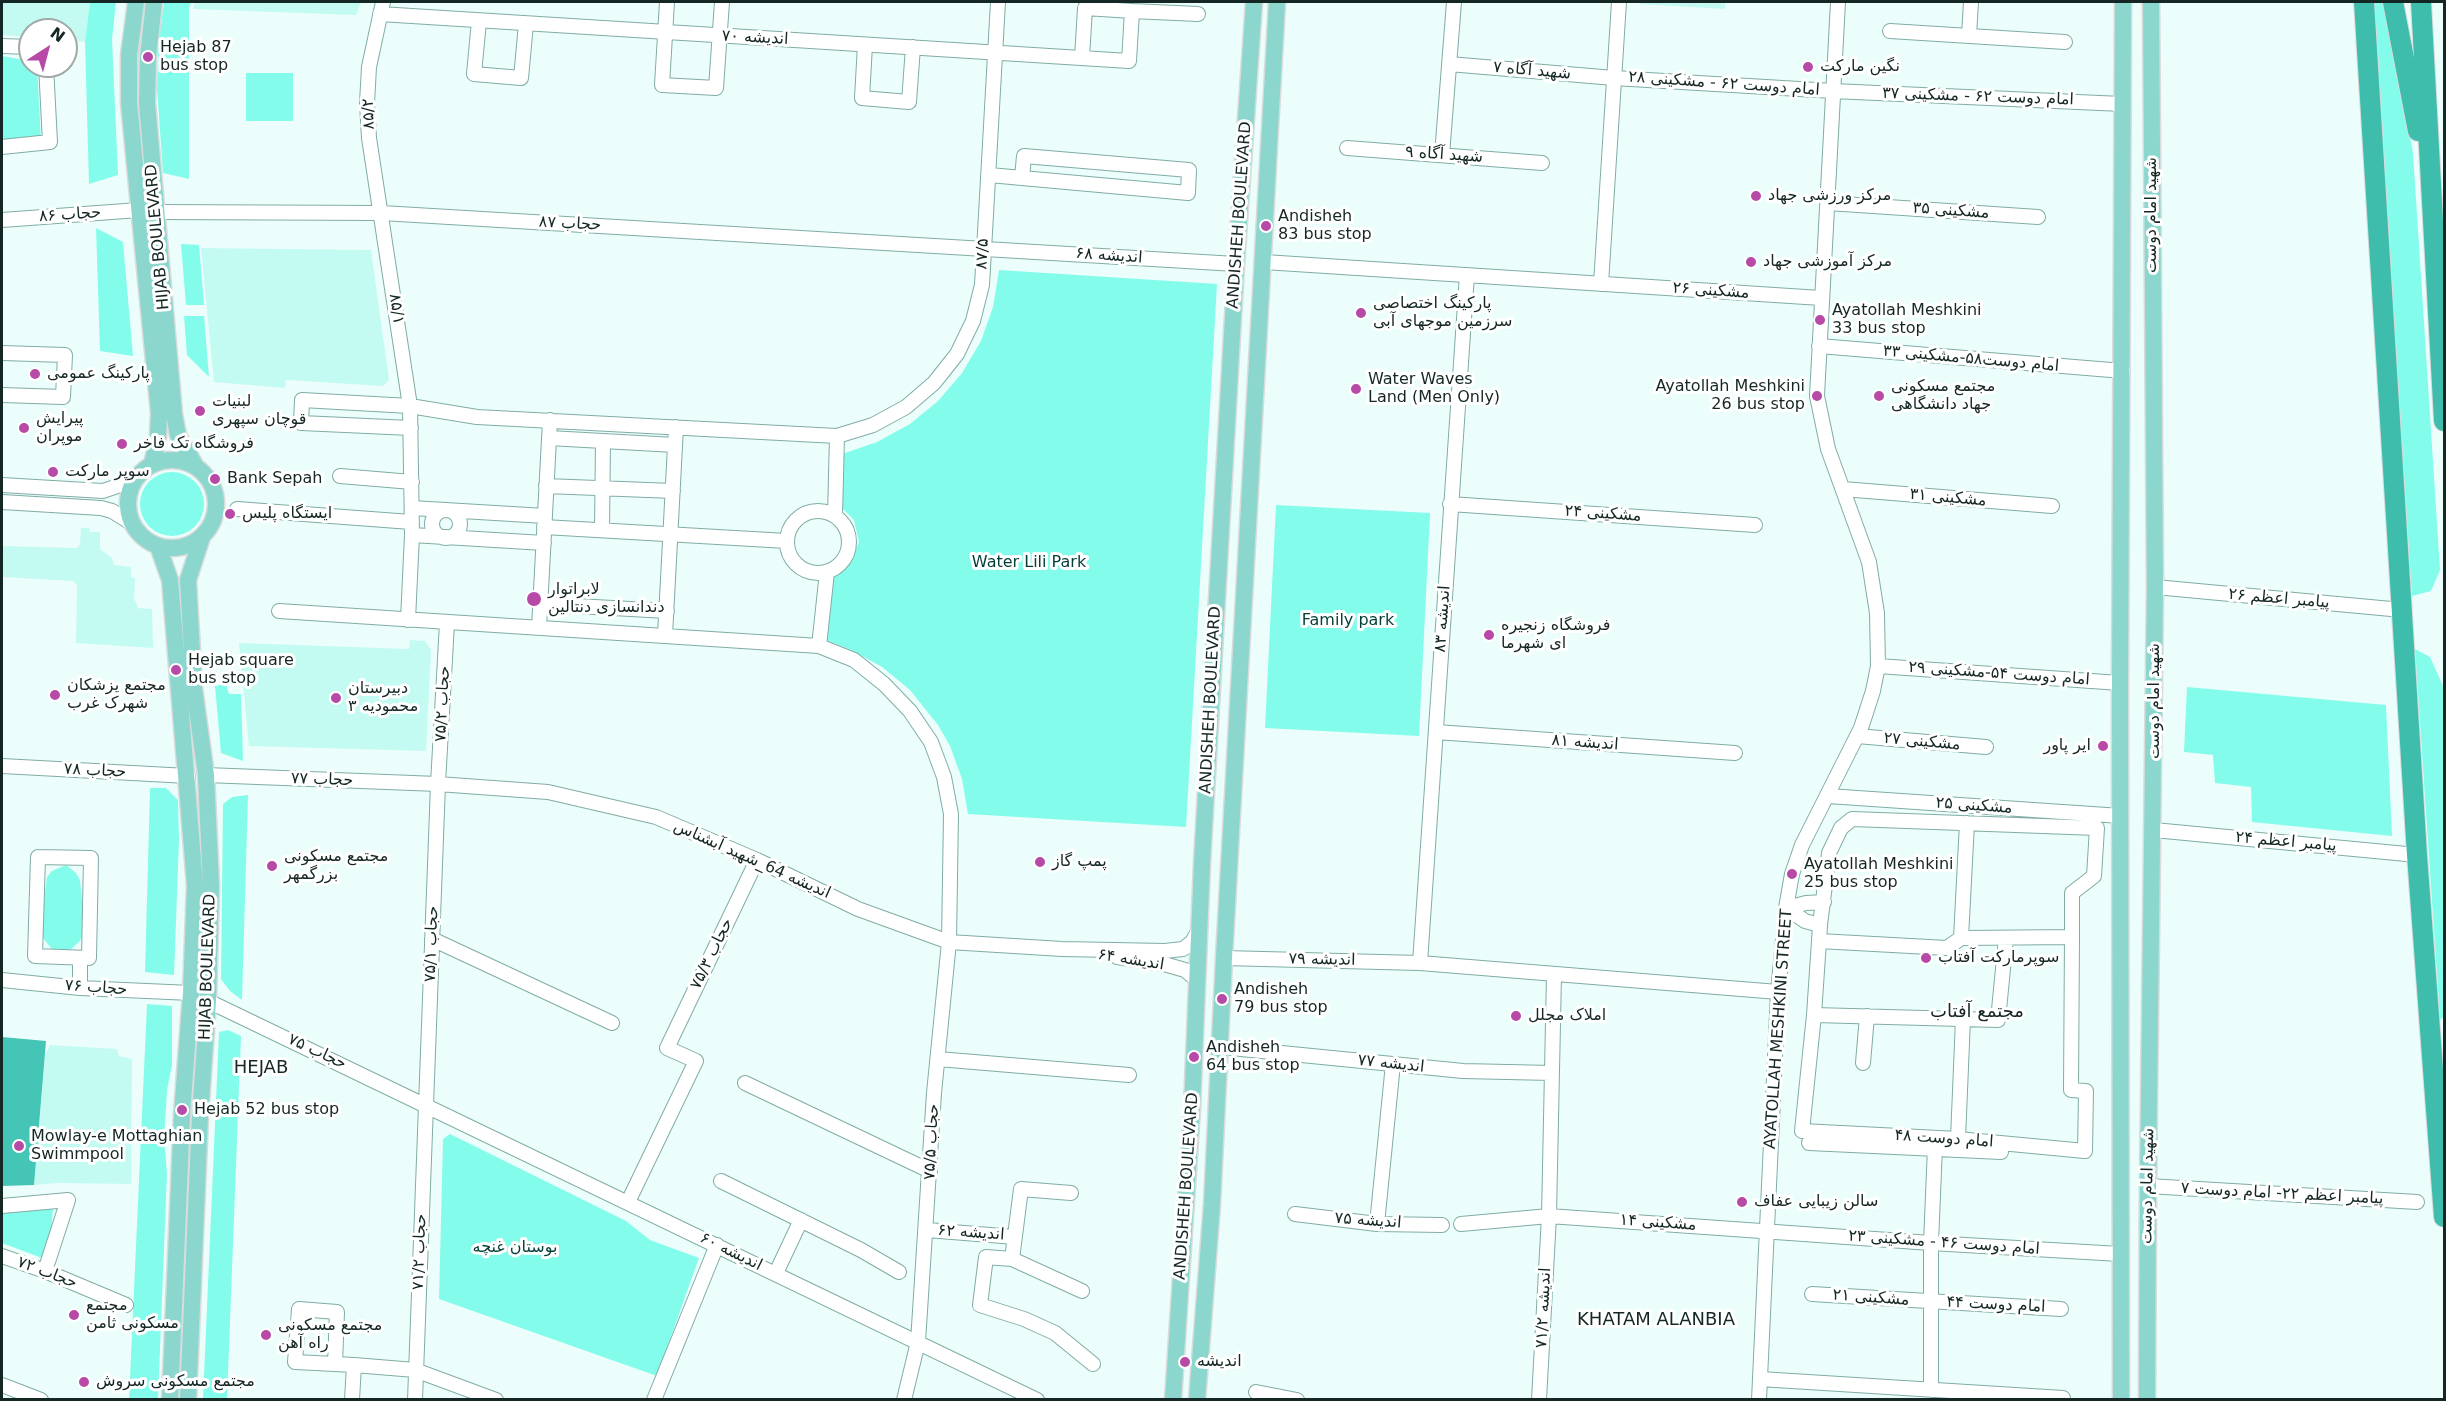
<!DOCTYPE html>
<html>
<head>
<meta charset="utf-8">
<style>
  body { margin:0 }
  #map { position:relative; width:2446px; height:1401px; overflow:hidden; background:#ecfefb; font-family:"DejaVu Sans",sans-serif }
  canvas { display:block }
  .frame { position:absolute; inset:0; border:3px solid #152724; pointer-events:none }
  .north { position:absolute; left:18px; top:18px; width:60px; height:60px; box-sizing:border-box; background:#fff; border:2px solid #a1a9a7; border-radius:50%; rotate:36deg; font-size:16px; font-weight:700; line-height:24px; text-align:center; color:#152724 }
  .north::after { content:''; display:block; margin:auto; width:21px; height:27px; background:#b749a7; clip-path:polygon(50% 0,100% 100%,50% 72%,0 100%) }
</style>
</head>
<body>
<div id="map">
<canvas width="2446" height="1401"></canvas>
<div class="frame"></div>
<div class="north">N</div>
</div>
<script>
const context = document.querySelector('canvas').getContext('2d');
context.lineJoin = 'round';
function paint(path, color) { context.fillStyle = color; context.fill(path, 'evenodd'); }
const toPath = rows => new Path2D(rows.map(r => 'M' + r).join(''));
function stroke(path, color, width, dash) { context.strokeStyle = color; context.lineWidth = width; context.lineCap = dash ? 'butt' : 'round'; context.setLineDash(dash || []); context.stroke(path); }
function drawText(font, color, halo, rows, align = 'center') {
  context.font = font + ' "DejaVu Sans",Cairo,sans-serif'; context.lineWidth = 6; context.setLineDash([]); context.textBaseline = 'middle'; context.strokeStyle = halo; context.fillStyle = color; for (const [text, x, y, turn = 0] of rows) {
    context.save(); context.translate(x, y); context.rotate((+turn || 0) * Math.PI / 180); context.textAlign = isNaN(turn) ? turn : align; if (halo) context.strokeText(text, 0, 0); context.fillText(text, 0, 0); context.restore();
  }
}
paint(toPath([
  [2,2,90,2,85,42,66,40,66,30,30,30,30,37,2,35],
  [195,2,361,2,356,15,193,9],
  [1640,2,1725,2,1725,9,1640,4],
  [201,248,371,250,389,380,383,386,286,380,285,388,214,382],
  [81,528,89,528,90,532,100,532,100,549,112,558,114,565,131,567,131,577,135,578,134,598,138,608,152,609,153,648,76,643,77,585,73,581,2,577,2,546,77,548,80,544],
  [410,640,425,641,431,650,426,751,249,746,239,643,409,649],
  [50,1045,117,1049,119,1056,132,1059,131,1184,58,1183,34,1185,45,1056]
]), '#c3fbf2');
paint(toPath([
  [90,2,116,2,112,39,118,175,89,184,85,42],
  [164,2,191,2,189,9,189,179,163,173,157,89,158,46],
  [2371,2,2386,2,2413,153,2440,570,2431,591,2412,596],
  [2,56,30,61,30,66,37,66,41,140,2,139],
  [246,73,293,73,293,121,246,121],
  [96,228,123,242,133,356,100,351],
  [181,244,199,245,204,305,186,305],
  [999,270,1217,284,1186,827,968,814,962,779,950,746,938,725,910,690,882,667,851,650,826,640,832,574,850,562,859,542,854,520,838,504,842,454,877,442,910,424,938,401,962,373,981,341,993,307],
  [184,316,204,316,209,377,187,355],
  '140 504a32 32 0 1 1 64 0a32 32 0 1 1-64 0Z',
  [1276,505,1430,513,1419,736,1265,728],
  [2415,649,2430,657,2444,688,2444,1017,2440,1020],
  [226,684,229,694,241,694,243,761,221,753,215,686],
  [2187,687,2386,705,2392,836,2252,822,2251,787,2215,783,2213,755,2184,752],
  [150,788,166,788,178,800,179,840,174,975,145,972],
  [248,795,242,1000,230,991,221,979,223,804,232,797],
  [66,865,76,873,80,880,85,929,80,941,71,949,59,952,51,948,43,938,41,926,47,877,52,871],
  [147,1004,172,1006,172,1065,167,1090,164,1139,167,1173,158,1399,129,1400],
  [228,1030,241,1036,227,1399,203,1399,219,1032],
  [450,1134,626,1221,650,1240,699,1258,657,1376,439,1299,443,1139],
  [53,1208,51,1233,42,1258,2,1243,2,1211]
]), '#84fceb');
paint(toPath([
  [2,1037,46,1041,34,1185,2,1186]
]), '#44c5b5');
const minor = toPath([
  [383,2,369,67,367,103,369,138,410,406,412,535,408,620],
  [667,2,662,85,716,88,722,2],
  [1132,11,1198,14],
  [380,14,1129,61,1132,11,1085,8,1082,58],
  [479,21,474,74,521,78,526,24],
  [1890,31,2065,42],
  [1969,36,1971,2],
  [865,45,862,98,909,102,913,47],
  [2,46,30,47],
  [1449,64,1614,78,1833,91,2122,104],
  [2,147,50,142,46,66],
  [1347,148,1542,163],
  [1442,155,1454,2],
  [990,175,1022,178,1188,193,1189,170,1024,156,1022,178],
  [1828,203,2038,217],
  [156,212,382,213,1236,264],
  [2,220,139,210],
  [1264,262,1821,298],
  [1601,284,1619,2],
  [1819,346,2123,371],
  [2,353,65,355,63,397,2,395],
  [411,428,301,423,302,400,410,406,477,417,837,436,873,425,906,407,934,383,957,354,973,321,982,285,998,2],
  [549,438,675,445],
  [340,476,412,482],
  [2,485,103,491,135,480],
  [546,486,673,491],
  [1843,489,2052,506],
  [2,502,101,508,112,511,133,524],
  [1450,504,1755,525],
  [412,508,545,516],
  [237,509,411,522],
  '432 524a14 14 0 1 1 28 0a14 14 0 1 1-28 0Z',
  '787 542a31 31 0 1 1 62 0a31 31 0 1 1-62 0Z',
  [835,515,837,436],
  [544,527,787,541],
  [602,530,603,441],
  [412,535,544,543],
  [2155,587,2402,610],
  [540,604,667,611],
  [279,611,819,646,854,660,884,684,910,711,931,742,944,777,951,814,949,942,934,1093,918,1342,904,1400],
  [539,628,550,420],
  [665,636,676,427],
  [819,646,827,572],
  [1878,666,2120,683],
  [1436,732,1735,753],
  [1857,736,1986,747],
  [2,766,188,776],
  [206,775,438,784,548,792,656,817,757,860,858,909,949,942,1062,949,1165,951,1183,949,1192,942,1199,930],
  [1828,796,2121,816],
  [2154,830,2417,855],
  [38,857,91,858,89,958,35,956,38,857],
  [1786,908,1806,903,1824,902],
  [1786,908,1805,921,1820,925],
  [1961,938,1967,823],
  [432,939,612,1023],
  [1819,941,1947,948,1961,938,2072,937,2072,893,2094,876,2097,828,1852,819,1841,828,1829,853,1820,925,1819,941,1814,1015,1998,1020,2006,938],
  [1117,957,1164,964,1185,970,1196,979],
  [1224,958,1420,963,1778,992],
  [1420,963,1467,275],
  [2,980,80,988,191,993],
  [80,988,80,958],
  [208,1001,1037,1400],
  [1814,1015,1802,1131,1958,1139,2085,1151,2086,1091,2071,1090,2072,937],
  [1231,1048,1463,1071,1552,1073],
  [938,1059,1129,1075],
  [1863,1063,1867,1016],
  [745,1083,930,1171],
  [1958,1139,1963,1019],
  [1809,1143,2001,1152],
  [721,1181,861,1250,899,1272],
  [2148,1186,2417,1202],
  [628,1202,696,1061,667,1048,757,860],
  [2,1206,68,1200,45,1271],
  [1295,1214,1377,1224,1442,1225],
  [1377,1224,1393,1064],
  [1461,1224,1549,1216,1931,1243,2120,1254],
  [927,1230,1015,1237],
  [2,1256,45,1271,126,1305],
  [1012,1259,1021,1189,1071,1193],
  [776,1273,801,1220],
  [1082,1291,1012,1259,986,1257,980,1305,1024,1319,1055,1333,1093,1364],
  [1812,1294,2061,1309],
  [335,1364,337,1312,299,1309,295,1362,335,1364,354,1365],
  [1760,1379,2063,1398],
  [2,1385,41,1400],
  [1931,1390,1931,1243,1935,1147],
  [1256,1392,1297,1400],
  [352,1400,354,1365,415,1370,496,1400],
  [415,1400,438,784,447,623],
  [654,1400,717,1245],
  [1539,1400,1549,1216,1554,974],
  [1759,1400,1778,992,1786,908,1792,874,1802,845,1861,728,1873,691,1878,666,1877,613,1869,562,1828,449,1817,396,1838,2]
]);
const major = toPath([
  [136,2,129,55,129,103,159,413,158,437,152,465],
  [154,2,148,57,147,103,174,414,178,435,196,467],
  '128 504a44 44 0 1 1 88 0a44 44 0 1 1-88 0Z',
  [158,546,170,580,195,885,191,993,182,1114,170,1400],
  [188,1400,200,1116,208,1001,211,885,206,775,194,688,188,580,202,537],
  [1173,1400,1192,1108,1202,863,1236,264,1254,2],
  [1197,1400,1212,1204,1224,958,1277,2],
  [2121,1400,2120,683,2123,2],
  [2147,1400,2148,1186,2155,587,2151,2]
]);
const highway = toPath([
  [2364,2,2417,855,2444,1217],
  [2393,2,2418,131],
  [2421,2,2444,421]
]);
stroke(minor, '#80aca5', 16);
stroke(major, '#dadcdc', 19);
stroke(highway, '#dadcdc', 22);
stroke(minor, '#fff', 14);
stroke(major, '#8bd7ce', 16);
stroke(highway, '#3ebdad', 20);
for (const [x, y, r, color] of [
  [148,57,6,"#b749a7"],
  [1808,67,6,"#b749a7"],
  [1756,196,6,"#b749a7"],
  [1266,226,6,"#b749a7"],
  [1751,262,6,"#b749a7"],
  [1361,313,6,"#b749a7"],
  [1820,320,6,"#b749a7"],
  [35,374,6,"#b749a7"],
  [1356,389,6,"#b749a7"],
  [1817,396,6,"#b749a7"],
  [1879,396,6,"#b749a7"],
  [200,411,6,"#b749a7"],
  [24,428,6,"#b749a7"],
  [122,444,6,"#b749a7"],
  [53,472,6,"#b749a7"],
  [215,479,6,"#b749a7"],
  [230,514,6,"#b749a7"],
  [534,599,8,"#b749a7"],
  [1489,635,6,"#b749a7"],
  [176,670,6,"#b749a7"],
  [55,695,6,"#b749a7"],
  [336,698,6,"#b749a7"],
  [2103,746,6,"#b749a7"],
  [1040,862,6,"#b749a7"],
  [272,866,6,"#b749a7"],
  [1792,874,6,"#b749a7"],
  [1926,958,6,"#b749a7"],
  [1222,999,6,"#b749a7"],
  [1516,1016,6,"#b749a7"],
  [1194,1057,6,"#b749a7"],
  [182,1110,6,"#b749a7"],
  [19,1146,6,"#b749a7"],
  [1742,1202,6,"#b749a7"],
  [74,1315,6,"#b749a7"],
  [266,1335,6,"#b749a7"],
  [1185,1362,6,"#b749a7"],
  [84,1382,6,"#b749a7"]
]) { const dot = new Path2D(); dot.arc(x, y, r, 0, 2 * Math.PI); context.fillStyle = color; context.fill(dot); stroke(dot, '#fff', 2); }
drawText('16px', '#152724', '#fff', [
  ["اندیشه ۷۰",755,38,3],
  ["شهید آگاه ۷",1532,71,5],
  ["امام دوست ۶۲ - مشکینی ۲۸",1724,84,4],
  ["امام دوست ۶۲ - مشکینی ۳۷",1978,97,2],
  ["۸۵/۲",369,114,-92],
  ["شهید آگاه ۹",1444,155,4],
  ["مشکینی ۳۵",1951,211,4],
  ["حجاب ۸۶",70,215,-4],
  ["ANDISHEH BOULEVARD",1240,215,-86],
  ["شهید امام دوست",2152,215,-90],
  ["حجاب ۸۷",570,224,3],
  ["HIJAB BOULEVARD",158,237,-95],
  ["۸۷/۵",983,254,-87],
  ["اندیشه ۶۸",1109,256,4],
  ["مشکینی ۲۶",1711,291,4],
  ["۸۵/۱",396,309,82],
  ["امام دوست۵۸-مشکینی ۳۳",1971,359,5],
  ["مشکینی ۳۱",1948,498,5],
  ["مشکینی ۲۴",1603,514,4],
  ["پیامبر اعظم ۲۶",2279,599,5],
  ["اندیشه ۸۳",1443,619,-86],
  ["امام دوست ۵۴-مشکینی ۲۹",1999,674,4],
  ["ANDISHEH BOULEVARD",1211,700,-87],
  ["شهید امام دوست",2155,701,-90],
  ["حجاب ۷۵/۲",443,704,-87],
  ["مشکینی ۲۷",1922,742,5],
  ["اندیشه ۸۱",1585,743,4],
  ["حجاب ۷۸",95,771,3],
  ["حجاب ۷۷",322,780,2],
  ["مشکینی ۲۵",1974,806,4],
  ["پیامبر اعظم ۲۴",2286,842,5],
  ["اندیشه 64_شهید آبشناس",752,860,24],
  ["حجاب ۷۵/۱",432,944,-88],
  ["حجاب ۷۵/۳",712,954,-64],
  ["اندیشه ۶۴",1131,960,9],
  ["اندیشه ۷۹",1322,960,1],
  ["HIJAB BOULEVARD",208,967,-88],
  ["حجاب ۷۶",96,988,4],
  ["AYATOLLAH MESHKINI STREET",1779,1029,-86],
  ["حجاب ۷۵",317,1052,25],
  ["اندیشه ۷۷",1391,1064,6],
  ["امام دوست ۴۸",1944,1139,4],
  ["حجاب ۷۵/۵",932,1142,-87],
  ["ANDISHEH BOULEVARD",1187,1186,-86],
  ["شهید امام دوست",2148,1186,-89],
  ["پیامبر اعظم ۲۲- امام دوست ۷",2282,1194,3],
  ["اندیشه ۷۵",1368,1221,4],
  ["مشکینی ۱۴",1658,1223,4],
  ["اندیشه ۶۲",971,1233,4],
  ["امام دوست ۴۶ - مشکینی ۲۳",1944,1243,4],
  ["حجاب ۷۱/۲",420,1252,-88],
  ["اندیشه ۶۰",731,1252,26],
  ["حجاب ۷۲",47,1273,21],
  ["مشکینی ۲۱",1871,1298,4],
  ["امام دوست ۴۴",1996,1305,3],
  ["اندیشه ۷۱/۲",1544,1308,-87]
]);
drawText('16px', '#152724', '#fff', [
  ["Hejab 87",160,48],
  ["bus stop",160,66],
  ["نگین مارکت",1820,67],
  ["مرکز ورزشی جهاد",1768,196],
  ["Andisheh",1278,217],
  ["83 bus stop",1278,235],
  ["مرکز آموزشی جهاد",1763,262],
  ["پارکینگ اختصاصی",1373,304],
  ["سرزمین موجهای آبی",1373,322],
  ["Ayatollah Meshkini",1832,311],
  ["33 bus stop",1832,329],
  ["پارکینگ عمومی",47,374],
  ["Water Waves",1368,380],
  ["Land (Men Only)",1368,398],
  ["Ayatollah Meshkini",1805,387,"right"],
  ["26 bus stop",1805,405,"right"],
  ["مجتمع مسکونی",1891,387],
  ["جهاد دانشگاهی",1891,405],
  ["لبنیات",212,402],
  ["قوچان سپهری",212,420],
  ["پیرایش",36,419],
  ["موپران",36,437],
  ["فروشگاه تک فاخر",134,444],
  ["سوپر مارکت",65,472],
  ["Bank Sepah",227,479],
  ["ایستگاه پلیس",242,514],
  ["لابراتوار",548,590],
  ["دندانسازی دنتالین",548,608],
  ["فروشگاه زنجیره",1501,626],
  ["ای شهرما",1501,644],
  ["Hejab square",188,661],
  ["bus stop",188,679],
  ["مجتمع پزشکان",67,686],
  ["شهرک غرب",67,704],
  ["دبیرستان",348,689],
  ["محمودیه ۳",348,707],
  ["ایر پاور",2091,746,"right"],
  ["مجتمع مسکونی",284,857],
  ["بزرگمهر",284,875],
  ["پمپ گاز",1052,862],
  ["Ayatollah Meshkini",1804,865],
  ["25 bus stop",1804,883],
  ["سوپرمارکت آفتاب",1938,958],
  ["Andisheh",1234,990],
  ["79 bus stop",1234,1008],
  ["املاک مجلل",1528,1016],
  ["Andisheh",1206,1048],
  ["64 bus stop",1206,1066],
  ["Hejab 52 bus stop",194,1110],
  ["Mowlay-e Mottaghian",31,1137],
  ["Swimmpool",31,1155],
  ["سالن زیبایی عفاف",1754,1202],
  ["مجتمع",86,1306],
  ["مسکونی ثامن",86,1324],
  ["مجتمع مسکونی",278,1326],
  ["راه آهن",278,1344],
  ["اندیشه",1197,1362],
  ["مجتمع مسکونی سروش",96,1382]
], 'left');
drawText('16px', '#023f38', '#fff', [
  ["Water Lili Park",1029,563],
  ["Family park",1348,621],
  ["بوستان غنچه",515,1248]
]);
drawText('18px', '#152724', '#fff', [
  ["مجتمع آفتاب",1977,1012],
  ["HEJAB",261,1068],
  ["KHATAM ALANBIA",1656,1320]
]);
</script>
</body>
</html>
